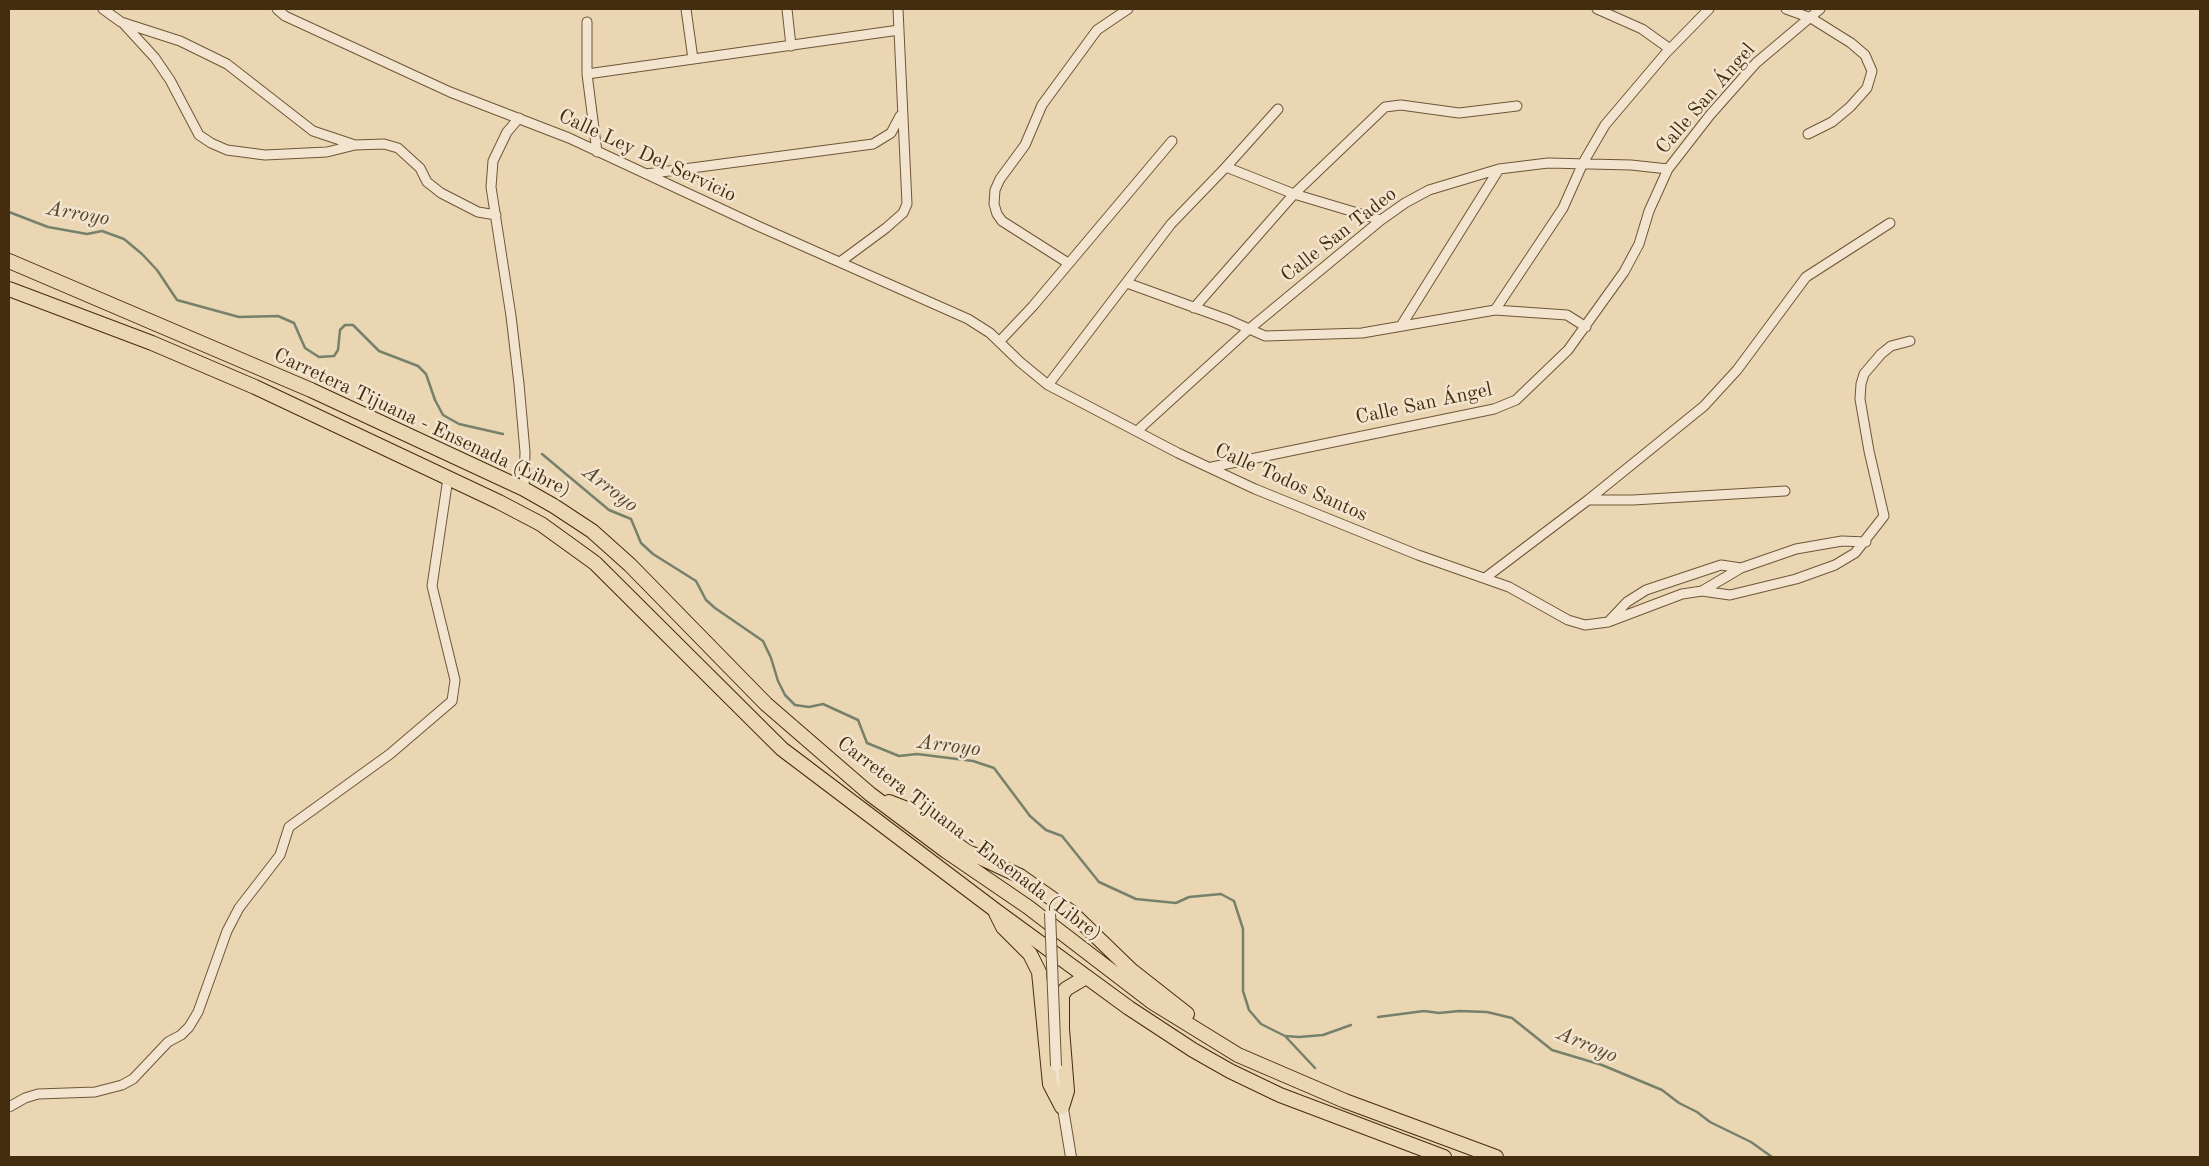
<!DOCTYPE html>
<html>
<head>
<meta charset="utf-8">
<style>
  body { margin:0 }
  #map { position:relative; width:2209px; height:1166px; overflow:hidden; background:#ebd6b3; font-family:"Old Standard TT",serif }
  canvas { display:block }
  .frame { position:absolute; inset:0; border:10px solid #442c0e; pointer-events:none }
</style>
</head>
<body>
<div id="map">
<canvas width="2209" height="1166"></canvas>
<div class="frame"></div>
</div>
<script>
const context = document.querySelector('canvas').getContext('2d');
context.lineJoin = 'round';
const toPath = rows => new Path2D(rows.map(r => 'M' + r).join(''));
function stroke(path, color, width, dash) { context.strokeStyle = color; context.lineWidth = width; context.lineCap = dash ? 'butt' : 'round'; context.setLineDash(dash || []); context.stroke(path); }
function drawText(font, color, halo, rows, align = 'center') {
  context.font = font + ' "Old Standard TT",serif'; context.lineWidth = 5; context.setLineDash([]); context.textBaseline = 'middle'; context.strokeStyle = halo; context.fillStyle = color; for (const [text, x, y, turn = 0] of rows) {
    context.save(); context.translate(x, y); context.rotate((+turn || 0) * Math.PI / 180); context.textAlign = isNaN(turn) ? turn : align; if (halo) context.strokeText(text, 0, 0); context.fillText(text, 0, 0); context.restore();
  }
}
stroke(toPath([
  [9,212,48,227,87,234,102,231,124,239,142,254,157,270,177,300,239,317,278,316,294,323,305,348,319,357,334,356,338,350,340,330,345,325,353,325,379,351,418,366,426,374,435,400,443,415,459,424,503,434],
  [542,454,609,510,631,519,641,543,653,554,696,581,706,600,715,608,763,641,771,658,778,681,785,695,795,705,809,707,823,704,858,720,867,743,899,756,917,754,973,761,994,768,1030,816,1046,830,1062,836,1099,882,1136,899,1176,903,1189,897,1221,894,1234,901,1243,929,1243,991,1249,1010,1261,1024,1285,1036,1299,1037,1323,1035,1351,1025],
  [1378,1017,1424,1011,1439,1013,1459,1011,1487,1012,1512,1018,1552,1050,1602,1065,1662,1090,1679,1103,1697,1112,1710,1122,1751,1142,1772,1157],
  [1285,1036,1315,1068]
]), '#76816c', 2.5);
const minor = toPath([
  [103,9,121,22,180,41,227,64,313,131,355,145,384,144,398,148,420,168,427,182,441,193,478,212,496,215],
  [277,9,285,16,450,92,569,138,758,226,968,319,990,333,1020,362,1048,385,1178,453,1255,489,1418,555,1509,587,1568,620,1585,625,1608,622,1682,594,1702,591,1730,595,1796,579,1835,565,1855,553,1884,516,1869,451,1860,399,1861,384,1864,374,1881,354,1891,346,1910,341],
  [686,9,693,59],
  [787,9,791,46],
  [1597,9,1642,29,1670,49],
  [1786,9,1811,18,1851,43,1865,55,1872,71,1867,88,1850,107,1832,122,1808,134],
  [587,22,587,74,597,152],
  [123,23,155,58,170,80,199,135,211,143,227,150,265,155,327,152,355,145],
  [587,74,899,30],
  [519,118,507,132,493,161,491,187,511,316,519,384,525,452,524,489],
  [1226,167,1294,194,1381,220],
  [646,174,873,144,891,133,900,116],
  [840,262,886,228,903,213,907,204,898,9],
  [1068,263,1002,221,997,214,994,204,995,190,1000,179,1025,145,1042,105,1097,30,1128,9],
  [1127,283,1229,320,1265,336,1362,333,1495,310,1567,315,1586,327],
  [1194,308,1294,194,1385,107,1401,105,1459,113,1517,106],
  [1495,310,1563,208,1583,163,1605,125,1666,53,1709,9],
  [1401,326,1499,169],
  [999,342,1033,306,1172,141],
  [1048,385,1171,224,1226,167,1278,109],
  [1137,431,1248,330,1381,220,1405,203,1429,190,1499,169,1548,163,1631,165,1668,169],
  [1212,467,1494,409,1516,400,1568,350,1624,272,1639,244,1649,211,1668,169,1710,115,1756,63,1820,9],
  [1588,500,1633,500,1785,491],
  [1485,578,1588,500,1704,406,1737,370,1806,277,1890,223],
  [1702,591,1741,568,1796,549,1842,541,1866,542],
  [1610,620,1627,602,1646,590,1721,565,1741,568],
  [9,1107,25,1098,38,1094,95,1092,122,1085,133,1079,168,1042,181,1035,189,1027,198,1012,227,931,239,908,280,855,289,827,390,754,452,701,455,680,432,586,448,478]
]);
const tertiary = toPath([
  [1056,1066,1071,1157]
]);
const trunk = toPath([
  [9,261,311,390,524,489,554,506,592,531,630,565,766,704,870,794,946,851,1028,907,1152,1002,1238,1055,1345,1101,1496,1157],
  [9,289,152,343,255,387,499,502,541,524,595,563,782,749,995,910,1129,1008,1193,1050,1230,1071,1280,1095,1444,1157],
  [889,802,907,809,966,851,1020,876,1071,912,1131,970,1187,1014],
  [996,913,1003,927,1030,954,1039,972,1050,1084,1062,1107],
  [1062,1107,1067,1091,1062,1029,1062,995,1066,989,1086,977]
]);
stroke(minor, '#6e5637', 11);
stroke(tertiary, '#6e5637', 12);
stroke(trunk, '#442c0e', 16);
stroke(minor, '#f2e4ce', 9);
stroke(tertiary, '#f2e4ce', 10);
stroke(trunk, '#ebd6b3', 14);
const tertiaryBridge = toPath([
  [1050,913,1056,1066]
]);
stroke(tertiaryBridge, '#6e5637', 12, []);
stroke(tertiaryBridge, '#f2e4ce', 10);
drawText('20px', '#442c0e', '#f2e4ce', [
  ["Calle San Ángel",1706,99,-49],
  ["Calle Ley Del Servicio",647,156,25],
  ["Calle San Tadeo",1339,235,-38],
  ["Calle San Ángel",1424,404,-12],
  ["Carretera Tijuana - Ensenada (Libre)",422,423,25],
  ["Calle Todos Santos",1291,483,24],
  ["Carretera Tijuana - Ensenada (Libre)",969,839,37]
]);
drawText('italic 21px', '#55482d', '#f2e4ce', [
  ["Arroyo",78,214,10],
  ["Arroyo",610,489,37],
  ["Arroyo",949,746,7],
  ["Arroyo",1587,1045,23]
]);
</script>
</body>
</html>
